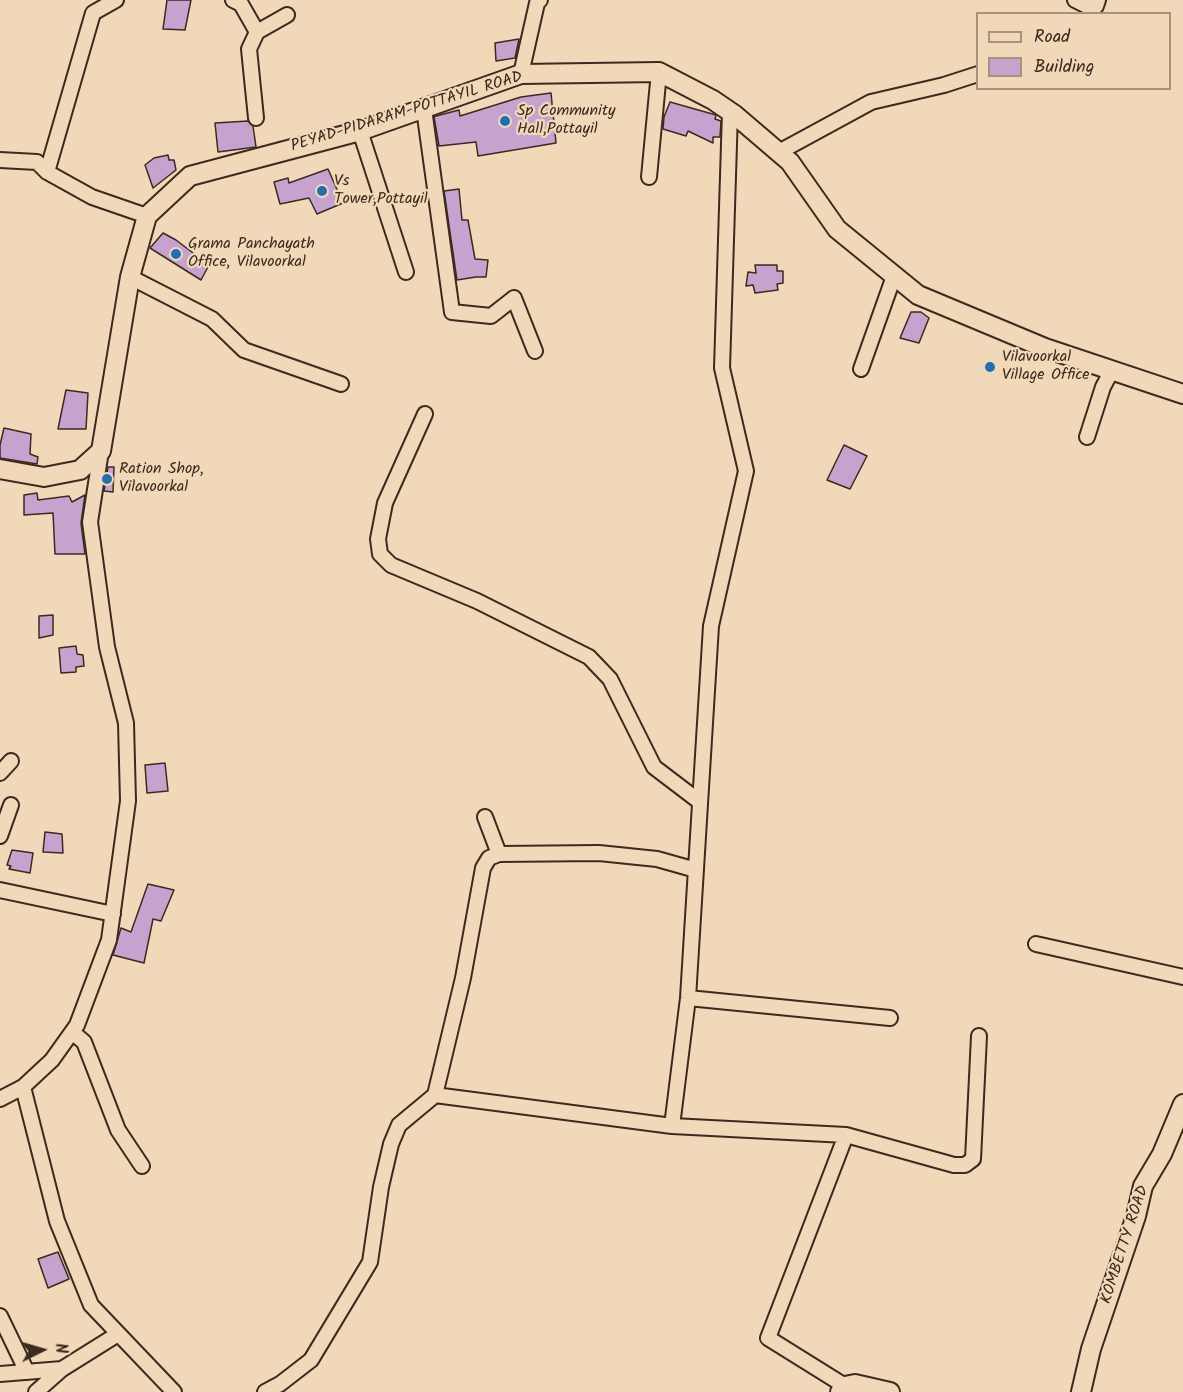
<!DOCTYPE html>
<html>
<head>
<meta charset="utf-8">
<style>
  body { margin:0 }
  #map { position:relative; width:1183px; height:1392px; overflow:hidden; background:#f1d8b9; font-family:Kalam,sans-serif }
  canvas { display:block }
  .legend { position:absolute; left:976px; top:12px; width:195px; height:78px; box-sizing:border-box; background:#f1d8b9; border:2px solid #a8927b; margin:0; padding:8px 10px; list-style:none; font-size:18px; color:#3b2a1e }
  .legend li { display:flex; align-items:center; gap:12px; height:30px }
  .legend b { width:30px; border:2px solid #a8927b }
  .north { position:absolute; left:12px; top:1320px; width:60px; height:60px; -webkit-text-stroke:4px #f1d8b9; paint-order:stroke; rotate:85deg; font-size:16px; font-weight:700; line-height:24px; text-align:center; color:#3b2a1e }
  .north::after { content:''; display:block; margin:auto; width:21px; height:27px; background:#3b2a1e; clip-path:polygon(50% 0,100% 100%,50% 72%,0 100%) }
</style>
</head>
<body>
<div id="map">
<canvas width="1183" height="1392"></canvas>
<ul class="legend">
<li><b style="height:8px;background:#f1d8b9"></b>Road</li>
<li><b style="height:16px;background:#c5a3ce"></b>Building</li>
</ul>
<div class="north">N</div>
</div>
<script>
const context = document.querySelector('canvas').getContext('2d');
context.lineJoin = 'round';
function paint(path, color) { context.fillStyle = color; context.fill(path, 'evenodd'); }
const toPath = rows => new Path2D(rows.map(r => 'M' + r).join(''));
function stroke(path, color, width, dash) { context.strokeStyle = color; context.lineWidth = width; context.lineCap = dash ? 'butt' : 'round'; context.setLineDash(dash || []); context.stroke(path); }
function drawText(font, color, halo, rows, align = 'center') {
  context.font = font + ' Kalam,sans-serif'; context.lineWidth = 4.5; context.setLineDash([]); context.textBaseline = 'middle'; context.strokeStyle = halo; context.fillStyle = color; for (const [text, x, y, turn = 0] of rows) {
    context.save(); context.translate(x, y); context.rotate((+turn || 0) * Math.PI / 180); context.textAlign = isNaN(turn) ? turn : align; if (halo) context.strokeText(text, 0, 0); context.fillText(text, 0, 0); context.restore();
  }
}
const building = toPath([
  [167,0,191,0,185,30,163,29,167,0],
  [519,39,515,58,496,61,495,43,519,39],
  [551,93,556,143,478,156,476,142,439,146,434,117,436,116,459,110,460,116,521,97,551,93],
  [670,102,716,115,715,119,721,121,720,137,713,137,713,143,688,131,686,136,663,129,664,117,670,102],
  [248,121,253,126,256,147,218,152,215,123,248,121],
  [168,155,169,160,174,160,176,170,153,188,145,165,154,158,168,155],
  [328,169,343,203,317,214,309,198,280,204,274,182,288,178,289,183,328,169],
  [459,189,462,220,468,220,475,259,488,260,486,277,476,277,457,280,444,191,459,189],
  [163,233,176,240,209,265,201,280,150,248,163,233],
  [755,265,777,265,777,271,783,271,783,283,777,284,778,290,755,293,753,285,746,286,748,272,756,273,755,265],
  [911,312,921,312,929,318,919,343,900,338,911,312],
  [66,390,88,393,86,429,58,429,66,390],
  [4,428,31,434,30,454,38,457,37,464,0,458,0,445,4,428],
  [844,445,867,456,850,489,827,480,844,445],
  [108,467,114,467,113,492,104,491,108,467],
  [37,493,38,500,69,496,72,502,85,495,81,523,85,554,55,554,53,513,24,515,24,495,37,493],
  [53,615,53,635,39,638,39,616,53,615],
  [76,646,77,654,83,655,84,666,76,667,76,672,61,673,59,648,76,646],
  [165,763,168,791,147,793,145,765,165,763],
  [45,832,62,834,63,853,43,852,45,832],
  [12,850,33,853,30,873,9,869,11,866,7,865,12,850],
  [148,884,174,890,161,921,153,919,144,963,113,955,121,928,131,932,148,884],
  [58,1252,69,1279,48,1288,38,1259,58,1252]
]);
paint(building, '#c5a3ce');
stroke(building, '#3b2a1e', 1.5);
const minor = toPath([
  [233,0,241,4,257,32],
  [1075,0,1089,7,1096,6,1098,0],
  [521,74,537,3,540,0],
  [424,109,452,312,491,316,514,298,535,351],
  [730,112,722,368,746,471,711,626,688,998,672,1126,846,1135,954,1165,965,1165,973,1159,979,1036],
  [256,118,249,49,257,32,287,15],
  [360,131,406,272],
  [779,152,871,102,944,85,978,74],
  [0,160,37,162,47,172,92,197,147,216],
  [47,172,93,13,116,0],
  [649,177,659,72],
  [130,277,212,319,244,350,341,384],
  [861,369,894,276],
  [425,414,385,503,378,539,380,554,391,565,477,601,589,657,610,679,654,767,700,802],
  [1087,437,1103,387,1112,370],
  [0,773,11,761],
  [485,817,499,854],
  [0,836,11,805],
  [0,890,113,914],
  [1036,944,1183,977],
  [688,998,890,1018],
  [72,1032,84,1042,118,1130,142,1166],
  [23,1087,57,1221,91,1305,174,1392],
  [435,1095,672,1126],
  [0,1099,23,1087,52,1060,77,1025,109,940,128,801,126,723,107,647,90,522,101,451],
  [0,1316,27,1372],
  [0,1374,62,1369,118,1334],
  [845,1386,768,1338,846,1135],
  [36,1392,62,1369],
  [265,1392,280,1384,311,1360,370,1262,381,1187,391,1144,399,1125,435,1095,463,978,483,868,489,858,499,854,599,853,657,859,696,870]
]);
const tertiary = toPath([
  [0,469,44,477,80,470,101,451,130,277,147,216,190,176,360,131,521,74,659,72,713,100,735,115,790,162,837,229,918,295,1045,348,1183,394],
  [840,1392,845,1386,855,1384,890,1392],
  [1081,1392,1091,1349,1136,1216,1143,1186,1162,1154,1183,1104]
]);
stroke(minor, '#3b2a1e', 18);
stroke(tertiary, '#3b2a1e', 22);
stroke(minor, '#f1d8b9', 14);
stroke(tertiary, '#f1d8b9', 18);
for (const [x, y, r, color] of [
  [505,121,6,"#1f6fb2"],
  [322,191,6,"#1f6fb2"],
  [176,254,6,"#1f6fb2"],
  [990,367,6,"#1f6fb2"],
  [107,479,6,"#1f6fb2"]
]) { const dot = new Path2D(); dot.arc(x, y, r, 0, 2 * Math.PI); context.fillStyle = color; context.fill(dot); stroke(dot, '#f1d8b9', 2); }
drawText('16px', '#3b2a1e', '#f1d8b9', [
  ["Sp Community",517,112],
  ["Hall,Pottayil",517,130],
  ["Vs",334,182],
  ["Tower,Pottayil",334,200],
  ["Grama Panchayath",188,245],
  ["Office, Vilavoorkal",188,263],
  ["Vilavoorkal",1002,358],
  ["Village Office",1002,376],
  ["Ration Shop,",119,470],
  ["Vilavoorkal",119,488]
], 'left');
drawText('16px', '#3b2a1e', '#f1d8b9', [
  ["PEYAD-PIDARAM-POTTAYIL ROAD",407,113,-17],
  ["KOMBETTY ROAD",1126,1245,-72]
]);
</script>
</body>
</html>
